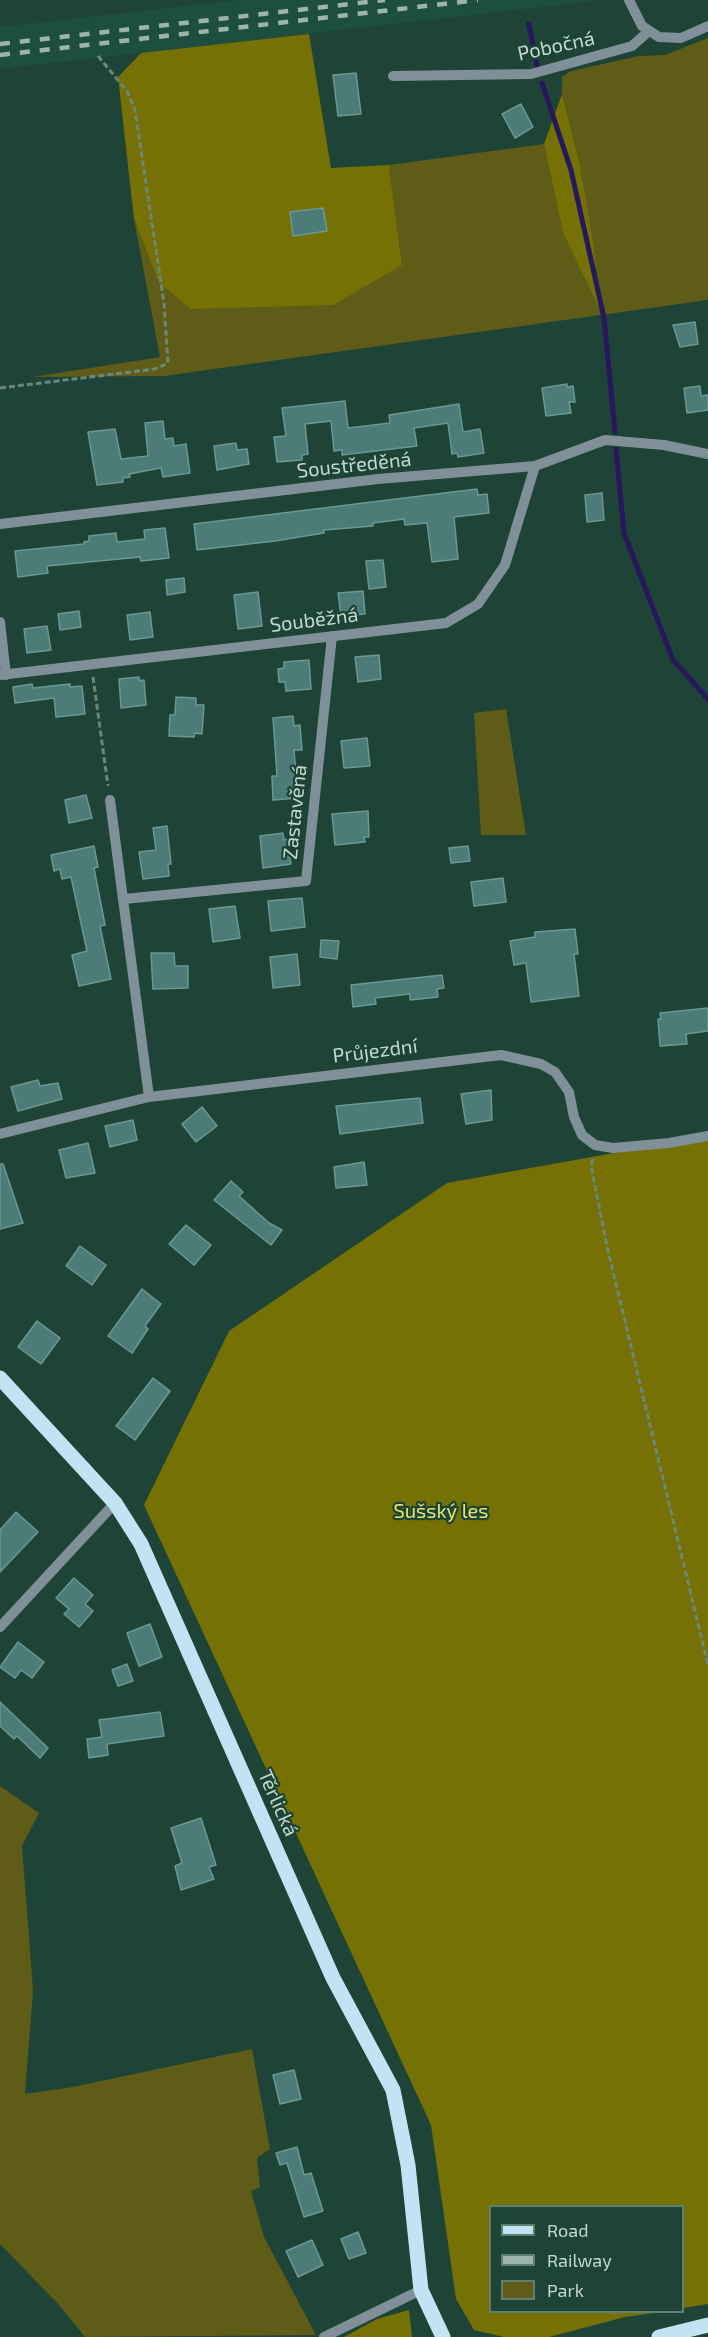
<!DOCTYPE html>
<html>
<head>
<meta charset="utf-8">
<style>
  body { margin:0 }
  #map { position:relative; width:708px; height:2337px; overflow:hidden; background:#1d4436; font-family:"Exo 2",sans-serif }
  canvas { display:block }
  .legend { position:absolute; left:489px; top:2205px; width:195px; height:108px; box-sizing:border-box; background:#1d4436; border:2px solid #607f73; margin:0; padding:8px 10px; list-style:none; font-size:18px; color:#c4d8cf }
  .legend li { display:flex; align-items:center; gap:12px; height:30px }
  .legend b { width:30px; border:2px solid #607f73 }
</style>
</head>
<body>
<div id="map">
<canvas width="708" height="2337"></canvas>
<ul class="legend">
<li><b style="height:8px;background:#c0e4f4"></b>Road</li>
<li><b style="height:8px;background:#9cb5aa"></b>Railway</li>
<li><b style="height:16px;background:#5f5c17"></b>Park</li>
</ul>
</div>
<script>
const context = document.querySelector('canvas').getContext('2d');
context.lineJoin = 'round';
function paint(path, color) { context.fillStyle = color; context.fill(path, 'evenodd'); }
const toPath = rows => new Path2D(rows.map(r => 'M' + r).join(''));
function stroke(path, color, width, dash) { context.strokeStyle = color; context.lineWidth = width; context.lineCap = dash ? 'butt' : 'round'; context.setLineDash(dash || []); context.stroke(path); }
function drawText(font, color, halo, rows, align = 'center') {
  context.font = font + ' "Exo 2",sans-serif'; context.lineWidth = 4.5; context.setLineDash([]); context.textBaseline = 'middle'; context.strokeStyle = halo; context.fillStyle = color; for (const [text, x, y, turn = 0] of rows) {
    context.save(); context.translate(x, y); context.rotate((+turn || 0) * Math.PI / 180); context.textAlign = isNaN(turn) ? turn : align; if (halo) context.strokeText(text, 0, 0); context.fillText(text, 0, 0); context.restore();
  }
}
paint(toPath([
  [238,0,603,0,0,69,0,27]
]), '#1e4f3e');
paint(toPath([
  [708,38,708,300,164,376,33,377,160,357,134,219,159,282,402,265,389,165,544,144,563,233,599,305,594,246,580,165,562,94,562,77,571,71,639,56,665,55],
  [506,709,526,835,481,835,474,713],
  [0,1786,39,1813,22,1846,33,1990,25,2094,73,2087,252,2049,270,2149,257,2158,260,2187,251,2191,264,2237,316,2335,85,2337,59,2305,0,2244]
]), '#5f5c17');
paint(toPath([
  [309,34,331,168,389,165,402,265,333,305,191,309,159,283,134,219,118,77,141,53],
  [562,94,580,165,594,246,599,307,563,233,544,144],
  [708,1136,708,2304,683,2308,682,2206,490,2206,490,2312,661,2312,625,2317,549,2337,504,2337,474,2330,456,2299,431,2125,144,1505,229,1331,447,1183],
  [409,2310,412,2337,344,2337,377,2319]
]), '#757104');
stroke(toPath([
  [529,24,537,66],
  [542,83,571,170,604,318,615,432],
  [616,449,624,533,673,660,708,699]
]), '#27175b', 5);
const building = toPath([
  [356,73,361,114,338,116,333,75,356,73],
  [521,104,533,127,515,138,502,114,521,104],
  [323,208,327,231,293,236,290,212,323,208],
  [695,322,698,344,680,347,673,325,695,322],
  [567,384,567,387,573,386,575,402,569,402,571,413,546,416,542,388,567,384],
  [700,386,701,396,708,395,708,410,687,413,684,388,700,386],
  [345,401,348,428,390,423,389,415,459,404,463,432,480,429,484,453,458,457,457,453,452,454,448,423,414,428,417,446,342,455,342,450,334,451,331,421,305,424,308,454,302,455,302,460,277,462,274,437,286,436,282,408,345,401],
  [163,421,165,439,173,438,174,446,186,444,190,473,163,477,161,468,129,474,130,477,123,478,123,482,97,485,88,432,115,429,121,459,148,456,145,423,163,421],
  [236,443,237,450,247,449,249,464,217,470,214,446,236,443],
  [477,489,478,495,487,494,489,513,454,517,458,559,432,562,427,523,405,525,404,519,373,523,373,526,324,530,324,533,275,541,197,550,194,524,477,489],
  [602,493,604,520,587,522,585,495,602,493],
  [165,528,169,558,141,561,140,557,47,566,48,573,18,577,15,551,84,544,84,542,89,541,89,536,116,533,117,542,145,539,144,530,165,528],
  [383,560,386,587,369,589,366,561,383,560],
  [184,578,185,592,167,595,166,580,184,578],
  [363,591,365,614,341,616,338,593,363,591],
  [258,592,262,626,238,629,234,595,258,592],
  [79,611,81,627,60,630,58,614,79,611],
  [150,612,153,637,130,640,127,615,150,612],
  [47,626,51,650,27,653,24,629,47,626],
  [379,655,381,679,358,682,355,657,379,655],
  [309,660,311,689,286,691,285,682,279,682,278,669,284,668,284,662,309,660],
  [139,677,140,681,144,680,146,705,121,708,119,679,139,677],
  [32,684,33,688,70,684,70,687,82,686,85,714,56,717,54,698,15,703,13,687,32,684],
  [176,697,196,698,196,705,204,705,202,734,195,733,194,737,169,736,170,715,175,715,176,697],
  [293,716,294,726,300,725,302,750,294,750,298,798,273,800,272,776,277,776,273,718,293,716],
  [367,738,370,766,344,768,341,741,367,738],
  [86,795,92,818,69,823,65,800,86,795],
  [368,811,369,837,364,837,365,842,335,845,332,814,368,811],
  [167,826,171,864,168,864,169,876,143,879,139,852,156,850,153,828,167,826],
  [283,833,284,840,287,839,291,864,263,868,260,836,283,833],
  [94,846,98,867,94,868,105,925,100,926,111,979,79,986,72,955,87,951,71,877,62,879,60,869,54,871,51,855,94,846],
  [468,846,470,861,451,863,449,848,468,846],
  [503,878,506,902,474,906,471,882,503,878],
  [302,898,305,927,271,931,268,901,302,898],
  [235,906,240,938,213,942,209,909,235,906],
  [575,929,578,954,574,954,579,996,531,1002,526,963,514,965,510,941,535,937,535,932,575,929],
  [321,940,339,941,337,959,320,957,321,940],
  [151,953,174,953,175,966,188,966,188,988,153,989,151,953],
  [297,954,300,985,273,988,270,957,297,954],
  [442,975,444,988,437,989,438,997,410,1000,410,994,375,998,376,1004,353,1007,351,985,442,975],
  [708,1008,708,1031,686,1034,687,1044,660,1046,658,1019,661,1019,660,1013,708,1008],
  [38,1080,40,1086,58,1083,62,1099,18,1111,11,1087,38,1080],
  [491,1090,492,1120,466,1124,461,1094,491,1090],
  [420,1098,423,1123,340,1134,336,1106,420,1098],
  [202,1107,217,1126,196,1142,182,1124,202,1107],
  [133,1120,137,1140,110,1147,105,1126,133,1120],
  [88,1143,95,1173,66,1178,59,1150,88,1143],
  [364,1162,367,1185,336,1188,334,1167,364,1162],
  [0,1164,3,1164,23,1223,0,1229,0,1164],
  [231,1181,243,1192,239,1196,269,1223,282,1230,271,1245,214,1200,231,1181],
  [186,1225,211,1245,194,1265,169,1244,186,1225],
  [80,1246,106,1265,92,1285,66,1266,80,1246],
  [142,1289,161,1304,145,1326,148,1329,132,1353,108,1336,142,1289],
  [37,1321,60,1338,41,1364,18,1347,37,1321],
  [153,1378,170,1391,135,1440,116,1426,153,1378],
  [16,1512,38,1532,0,1572,0,1530,16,1512],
  [74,1578,93,1595,85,1604,93,1611,79,1627,64,1614,69,1609,56,1598,74,1578],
  [150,1624,162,1657,139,1666,127,1633,150,1624],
  [18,1642,44,1662,32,1678,21,1670,15,1678,0,1667,18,1642],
  [127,1664,133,1681,118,1686,112,1670,127,1664],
  [0,1702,48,1748,40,1758,17,1736,14,1739,0,1726,0,1702],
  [160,1712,164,1736,107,1744,108,1755,89,1758,87,1739,102,1737,99,1720,160,1712],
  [201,1818,216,1865,209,1867,214,1879,181,1890,175,1866,182,1863,171,1828,201,1818],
  [294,2070,301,2099,280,2104,273,2075,294,2070],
  [297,2147,304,2175,311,2173,323,2211,304,2217,287,2163,280,2165,276,2153,297,2147],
  [358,2232,366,2253,349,2259,341,2239,358,2232],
  [312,2240,323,2265,298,2277,286,2251,312,2240]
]);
paint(building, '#4d7b77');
stroke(building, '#6a9994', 1.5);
stroke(toPath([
  [0,388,155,369,168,363,164,303,135,110,127,91,98,56],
  [93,677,108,786],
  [593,1159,591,1166,608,1251,708,1665]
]), '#69877c', 3, [6, 3]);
stroke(toPath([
  [629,0,642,26,659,37,681,38,708,26],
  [393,76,531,74,632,46,649,31],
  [0,524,378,479,535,466,605,440,664,445,708,454],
  [0,622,6,675],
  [0,675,446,623,478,604,505,565,535,466],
  [110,800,149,1097],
  [124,899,306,881,332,636],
  [0,1134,149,1097,501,1055,541,1064,555,1072,569,1092,574,1117,582,1135,595,1145,613,1148,669,1143,708,1136],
  [0,1627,115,1503],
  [324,2337,421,2290]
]), '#7f9098', 10);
stroke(toPath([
  [0,1378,115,1503,141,1544,333,1978,393,2090,408,2165,421,2290,443,2337],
  [659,2337,708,2325]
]), '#c0e4f4', 15);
stroke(toPath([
  [0,44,385,0],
  [0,55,478,0]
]), '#9cb5aa', 4.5, [10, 10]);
drawText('20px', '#c4d8cf', '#1d4436', [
  ["Pobočná",556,46,-12],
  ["Soustředěná",354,465,-6],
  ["Souběžná",314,620,-7],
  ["Zastavěná",295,812,-84],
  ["Průjezdní",375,1051,-7],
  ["Těrlická",278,1803,66]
]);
drawText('20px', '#e8e56b', '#1d4436', [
  ["Sušský les",441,1511]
]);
</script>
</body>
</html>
